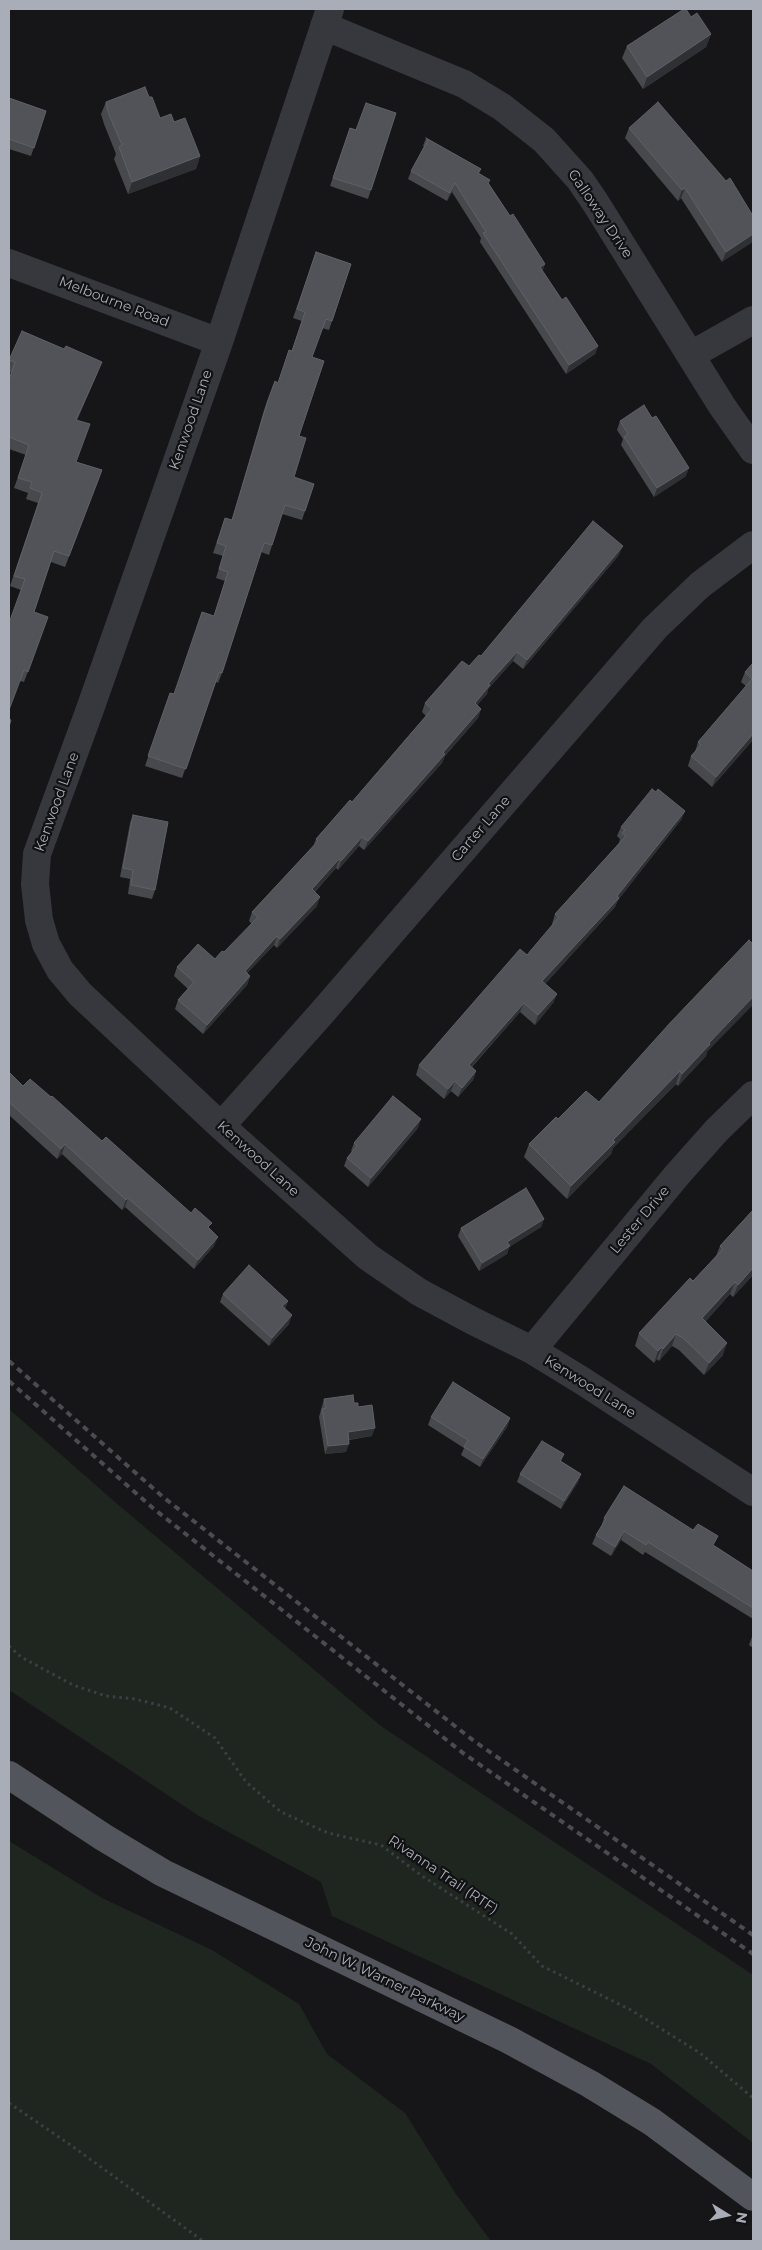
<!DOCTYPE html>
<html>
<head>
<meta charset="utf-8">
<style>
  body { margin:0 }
  #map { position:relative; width:762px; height:2250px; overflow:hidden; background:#161618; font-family:Montserrat,sans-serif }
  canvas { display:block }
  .frame { position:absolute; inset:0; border:10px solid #a8adb8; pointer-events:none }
  .north { position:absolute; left:702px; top:2190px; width:50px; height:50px; -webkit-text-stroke:4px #111113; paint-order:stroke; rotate:100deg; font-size:14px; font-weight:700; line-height:20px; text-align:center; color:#a8adb8 }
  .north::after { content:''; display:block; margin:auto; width:18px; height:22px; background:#a8adb8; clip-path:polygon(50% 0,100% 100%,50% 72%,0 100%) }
</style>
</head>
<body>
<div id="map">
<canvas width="762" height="2250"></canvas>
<div class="frame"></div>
<div class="north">N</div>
</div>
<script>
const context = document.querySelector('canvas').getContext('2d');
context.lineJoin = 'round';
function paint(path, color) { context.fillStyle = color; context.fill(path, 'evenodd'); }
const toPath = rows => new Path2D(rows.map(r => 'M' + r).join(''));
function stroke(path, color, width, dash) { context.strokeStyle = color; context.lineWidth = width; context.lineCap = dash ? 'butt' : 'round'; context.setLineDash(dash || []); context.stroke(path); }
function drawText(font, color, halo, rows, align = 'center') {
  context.font = font + ' Montserrat,sans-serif'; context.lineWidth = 4.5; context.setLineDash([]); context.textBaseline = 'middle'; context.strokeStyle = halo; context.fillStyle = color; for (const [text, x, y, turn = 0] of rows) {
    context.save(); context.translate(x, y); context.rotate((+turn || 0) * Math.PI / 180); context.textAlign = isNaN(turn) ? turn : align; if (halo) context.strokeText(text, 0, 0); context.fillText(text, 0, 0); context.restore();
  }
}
paint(toPath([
  [9,1409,115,1502,381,1726,753,1975,753,2143,651,2064,332,1916,321,1882,199,1816,9,1690],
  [9,1841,102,1898,212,1950,299,2004,327,2054,405,2113,456,2194,491,2241,9,2241]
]), '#1e261f');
stroke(toPath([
  [9,1646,21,1657,73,1685,106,1696,135,1699,170,1708,215,1738,246,1782,281,1812,328,1833,381,1845,422,1876,512,1934,542,1966,631,2010,700,2053,753,2098],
  [9,2103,72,2146,203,2241]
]), '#3d3f44', 3, [2.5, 4]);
stroke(toPath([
  [330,9,219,342,89,712,37,854,35,884,39,920,46,944,60,970,80,994,221,1126,368,1257,419,1292,473,1321,532,1350,581,1380,753,1492],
  [324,26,464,84,502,107,544,140,580,180,595,202,722,406,753,450],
  [9,263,219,342],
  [691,355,753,320],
  [221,1126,320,1015,655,628,700,585,753,545],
  [532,1350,677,1175,717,1130,753,1095]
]), '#37383d', 28);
stroke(toPath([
  [9,1775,103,1837,163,1873,509,2040,590,2084,652,2122,753,2197]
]), '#53555c', 28);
stroke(toPath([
  [9,1361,163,1497,474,1741,753,1935],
  [9,1381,154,1509,463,1753,753,1954]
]), '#4a4c52', 4, [6, 5]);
paint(toPath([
  [691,17,711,34,706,47,643,89,622,58,627,46],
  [149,97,160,118,174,122,200,156,196,169,128,194,114,159,116,154,104,124,101,114,106,102],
  [9,98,46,111,31,156,9,149],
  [396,113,368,199,330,186,350,128,356,130],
  [629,128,753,216,722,262,681,198,678,201,625,138],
  [426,138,481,169,479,173,489,184,510,216,545,264,542,271,562,300,598,346,595,354,566,374,480,242,481,238,452,192,447,201,408,179,411,171,424,147,423,146],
  [316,252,351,264,329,330,322,328,312,357,299,436,294,477,305,511,302,520,282,514,269,555,261,552,222,673,218,683,216,682,182,778,145,766,170,693,174,694,214,616,225,581,216,578,223,556,213,553,225,518,232,520,264,410,275,381,278,383,292,351,302,321,293,318],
  [22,331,98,372,77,420,76,462,102,470,65,567,51,562,34,612,48,617,24,682,20,681,21,590,10,586,38,503,26,499,28,493,14,488,26,455,9,449,9,380,11,373,9,371,9,361],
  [620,421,686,476,654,497,621,445,623,439,617,430],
  [619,555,523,669,513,661,488,689,487,694,477,705,481,709,478,718,445,756,442,763,364,850,359,846,338,870,336,868,315,892,317,906,277,948,274,945,247,973,250,976,247,985,203,1034,175,1009,178,1000,188,989,174,976,177,967,215,959,224,952,252,924,249,921,252,912,313,847,316,839,352,802,426,716,422,712,425,703,481,656],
  [753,663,753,740,712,787,688,766,691,756,695,752,698,742,746,686,741,682,745,672],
  [685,811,681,820,618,900,615,907,545,984,557,994,553,1003,535,1025,520,1012,472,1067,476,1071,473,1080,458,1097,451,1091,444,1099,416,1075,419,1065,527,955,553,925,552,924,555,914,619,843,620,839,617,836,621,827],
  [133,815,155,890,152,899,128,894,130,879,120,877,130,823],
  [707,1052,706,1056,678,1086,676,1084,613,1148,611,1154,567,1199,524,1157,529,1144,558,1119,599,1102],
  [9,1072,23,1086,102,1141,210,1229,214,1246,194,1269,125,1207,122,1210,62,1154,57,1159,9,1115],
  [418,1128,368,1187,344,1166,347,1158,352,1152,351,1151,354,1143],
  [753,1210,753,1275,733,1297,730,1294,706,1321,723,1355,704,1375,679,1350,672,1346,659,1361,657,1359,654,1363,635,1346,639,1333,693,1281,716,1256,720,1246],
  [544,1219,541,1227,509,1247,507,1254,479,1271,458,1236,461,1228],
  [223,1294,288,1301,285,1309,289,1324,269,1346,220,1302],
  [324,1399,354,1403,358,1407,372,1436,349,1440,346,1452,325,1454,319,1417],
  [431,1417,510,1418,507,1427,480,1467,461,1455,464,1448,428,1425],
  [564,1454,561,1461,581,1474,578,1482,561,1509,517,1482,520,1474],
  [604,1518,715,1546,753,1571,753,1619,645,1552,643,1555,621,1540,611,1556,592,1544,596,1535,601,1527],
  [753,1634,753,1648,749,1645]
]), '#47494d');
paint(toPath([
  [711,34,706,47,643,89,647,77],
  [200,156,196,169,128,194,132,182],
  [455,183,452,192,447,201,450,193],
  [685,188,681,198,678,201,682,190],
  [753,234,753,242,722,262,726,252],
  [545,264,542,273,540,267],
  [598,346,595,354,566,374,569,365],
  [102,362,98,372,73,430,76,420],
  [689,468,686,476,654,497,657,488],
  [623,546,619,555,523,669,527,660],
  [517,652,513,661,488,689,487,694,471,712,475,703,488,684],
  [481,709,478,718,445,756,442,763,364,850,368,841],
  [753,734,753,740,712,787,716,777],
  [685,811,681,820,618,900,615,907,539,991,542,981,617,896],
  [362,837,359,846,338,870,341,861],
  [339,859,336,868,309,898,312,889],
  [320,897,317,906,277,948,280,939],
  [277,936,274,945,241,980,245,971],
  [250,976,247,985,203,1034,207,1025],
  [557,994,553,1003,535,1025,538,1015],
  [753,997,753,1005,707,1052,706,1056,678,1086,682,1074,709,1043],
  [524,1003,520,1012,465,1074,469,1065],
  [476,1071,473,1080,458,1097,462,1088],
  [680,1071,676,1084,613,1148,611,1154,567,1199,571,1186,613,1140],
  [455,1081,451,1091,444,1099,448,1089],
  [421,1119,418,1128,368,1187,371,1178],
  [65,1144,62,1154,57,1159,61,1149],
  [128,1198,125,1207,122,1210,126,1200],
  [544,1219,541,1227,509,1247,507,1254,479,1271,482,1263,507,1242],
  [218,1237,214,1246,194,1269,198,1260],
  [753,1268,753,1275,733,1297,738,1285],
  [735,1282,730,1294,698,1330,702,1318],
  [288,1301,285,1309,282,1306],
  [292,1315,289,1324,269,1346,272,1338],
  [676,1334,672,1346,659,1361,663,1349],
  [727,1343,723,1355,704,1375,709,1363],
  [662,1347,657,1359,654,1363,658,1351],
  [510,1418,507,1427,480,1467,483,1459],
  [375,1428,372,1436,345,1440,348,1432],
  [349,1444,346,1452,325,1454,328,1446],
  [581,1474,578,1482,561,1509,564,1501],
  [624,1531,621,1540,611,1556,615,1547]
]), '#2f3033');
const building = toPath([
  [684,9,686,9,691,17,697,13,711,34,647,77,627,46,684,9],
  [145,87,149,97,152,97,160,118,171,114,174,122,185,118,200,156,132,182,119,147,122,145,108,112,106,102,145,87],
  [9,98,46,111,34,148,9,139,9,98],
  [658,102,726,181,730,178,753,216,753,234,726,252,685,188,682,190,629,128,658,102],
  [366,103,396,113,371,190,333,178,350,128,356,130,366,103],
  [426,138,481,169,478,173,490,180,488,183,510,216,513,214,545,264,540,267,562,300,566,297,598,346,569,365,483,233,486,232,455,183,450,193,411,171,428,140,426,138],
  [316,252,351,264,332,321,326,319,312,357,324,361,299,436,306,438,294,477,314,484,305,511,285,505,272,545,264,543,222,673,219,672,186,769,148,756,170,693,174,694,202,612,214,616,228,572,219,569,226,546,217,543,225,518,232,520,268,400,275,381,278,383,289,350,292,351,305,312,297,309,316,252],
  [22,331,64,349,66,346,102,362,76,420,90,424,76,462,102,470,69,556,54,551,34,612,48,617,28,672,24,670,9,710,9,623,25,579,14,576,42,493,30,488,32,482,18,478,29,445,9,437,9,380,15,362,9,360,22,331],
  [644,405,652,418,656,416,689,468,657,488,624,437,628,434,620,421,644,405],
  [593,521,623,546,527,660,517,652,488,684,490,685,475,703,481,709,443,752,445,754,368,841,362,837,341,861,339,859,312,889,320,897,280,939,277,936,245,971,250,976,207,1025,178,1000,194,982,177,967,198,944,215,959,222,951,224,952,258,917,252,912,318,841,316,839,350,800,352,802,432,709,425,703,462,661,469,666,479,655,481,656,593,521],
  [753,663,753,734,716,777,691,756,701,745,698,742,752,679,745,672,753,663],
  [9,719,11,720,9,727,9,719],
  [652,789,656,792,658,789,685,811,617,896,619,898,542,981,557,994,538,1015,524,1003,469,1065,476,1071,462,1088,455,1081,448,1089,419,1065,520,949,527,955,559,917,555,914,626,836,622,833,625,830,621,827,652,789],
  [133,815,168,822,155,890,131,885,133,870,123,868,133,815],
  [749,940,753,944,753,997,709,1043,710,1044,682,1074,680,1071,613,1140,615,1142,571,1186,529,1144,556,1117,558,1119,586,1091,599,1102,670,1023,749,940],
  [9,1072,23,1086,30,1079,51,1097,52,1096,102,1141,106,1137,191,1213,195,1208,212,1223,208,1227,218,1237,198,1260,128,1198,126,1200,65,1144,61,1149,9,1102,9,1072],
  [393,1096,421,1119,371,1178,347,1158,357,1146,354,1143,393,1096],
  [526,1188,544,1219,507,1242,510,1246,482,1263,461,1228,526,1188],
  [753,1210,753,1268,738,1285,735,1282,702,1318,727,1343,709,1363,683,1338,676,1334,663,1349,662,1347,658,1351,639,1333,690,1278,693,1281,723,1249,720,1246,753,1210],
  [249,1265,288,1301,282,1306,292,1315,272,1338,223,1294,249,1265],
  [453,1382,510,1418,483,1459,464,1447,468,1440,431,1417,453,1382],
  [353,1395,354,1403,358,1403,358,1407,372,1405,375,1428,348,1432,349,1444,328,1446,322,1409,326,1408,324,1399,353,1395],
  [542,1441,564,1454,560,1461,581,1474,564,1501,520,1474,542,1441],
  [624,1486,693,1530,698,1524,718,1536,713,1545,753,1571,753,1608,648,1542,646,1545,624,1531,615,1547,596,1535,606,1519,604,1518,624,1486]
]);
paint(building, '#525359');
stroke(building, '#5f6168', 1);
drawText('14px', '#a8adb8', '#111113', [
  ["Galloway Drive",600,214,56],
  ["Melbourne Road",114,302,21],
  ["Kenwood Lane",191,420,-71],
  ["Kenwood Lane",57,802,-70],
  ["Carter Lane",481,829,-49],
  ["Kenwood Lane",258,1159,42],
  ["Lester Drive",640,1220,-50],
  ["Kenwood Lane",590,1387,32],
  ["Rivanna Trail (RTF)",443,1875,34],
  ["John W. Warner Parkway",385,1980,26]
]);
</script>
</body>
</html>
